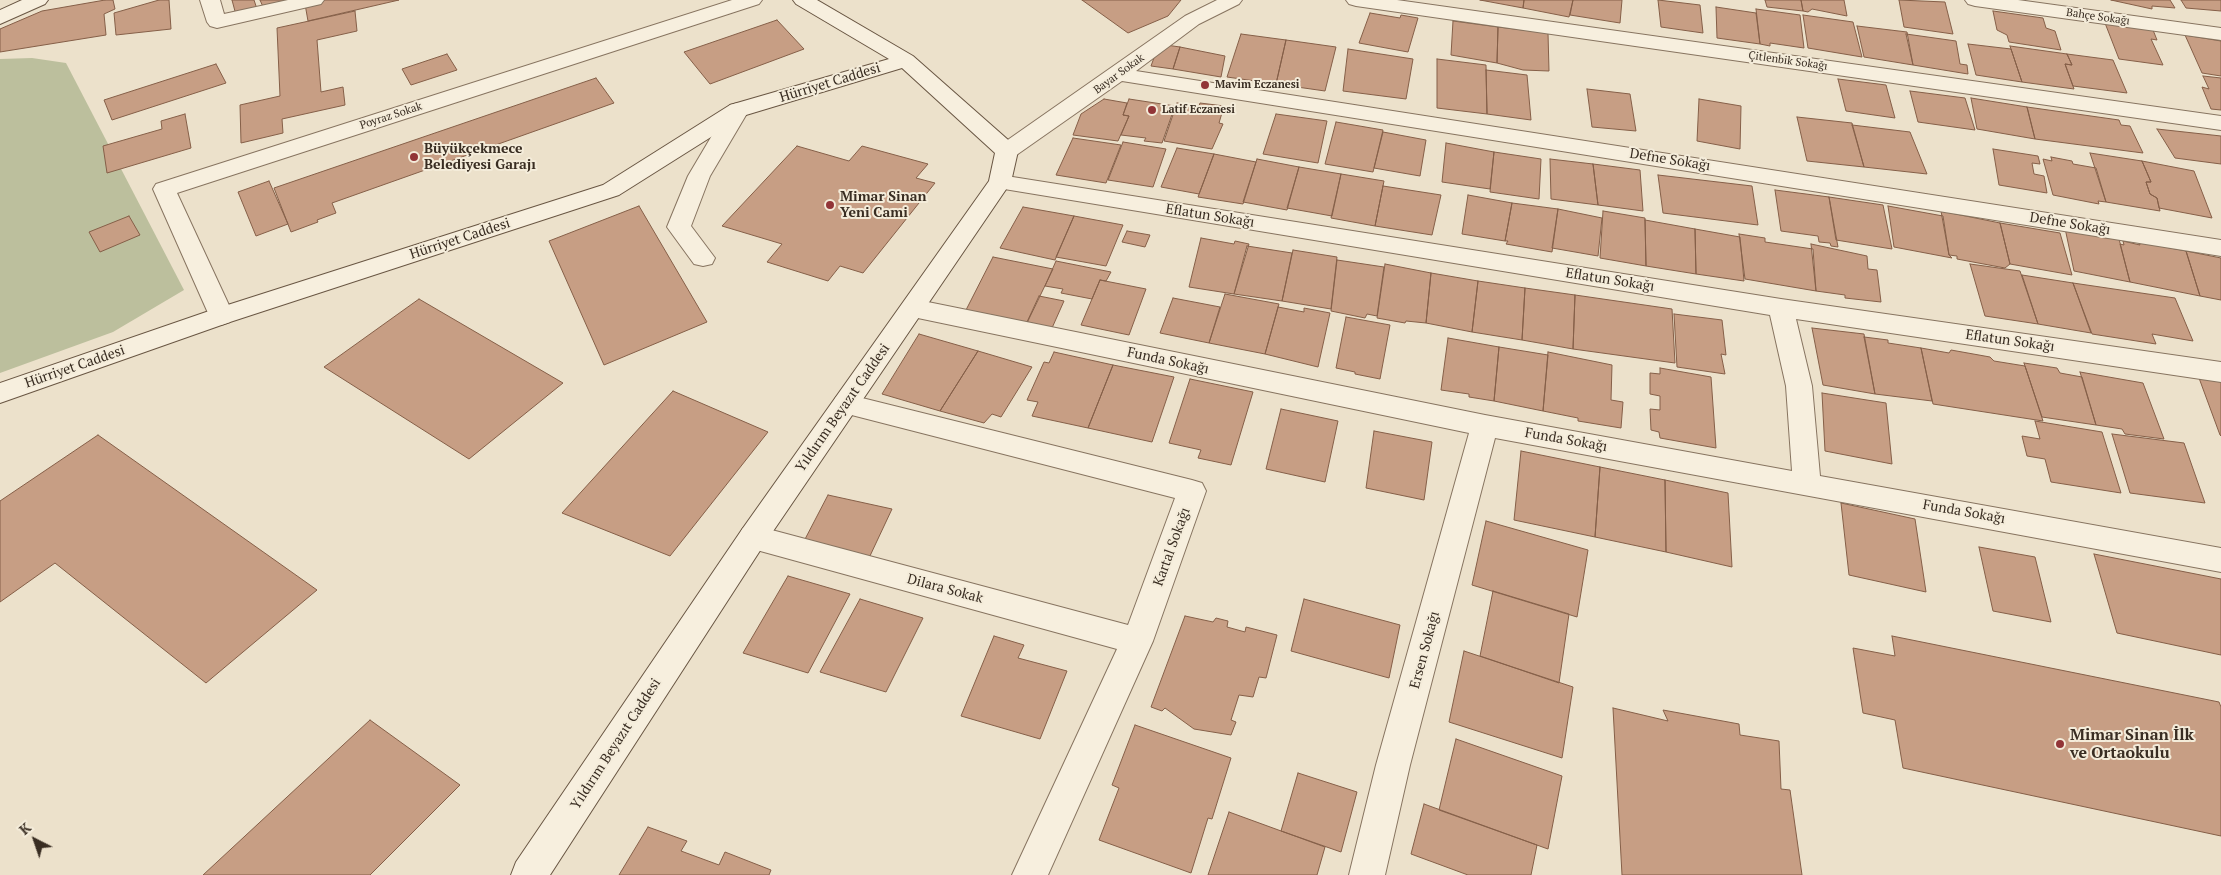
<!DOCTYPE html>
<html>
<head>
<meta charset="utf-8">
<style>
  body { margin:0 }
  #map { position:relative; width:2221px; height:875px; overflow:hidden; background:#ece1cb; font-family:"PT Serif",serif }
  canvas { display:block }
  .north { position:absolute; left:10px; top:815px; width:50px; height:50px; -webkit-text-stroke:4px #f4ecda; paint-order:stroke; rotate:319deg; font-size:14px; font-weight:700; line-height:20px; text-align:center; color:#392d22 }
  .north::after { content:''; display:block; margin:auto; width:18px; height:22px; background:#392d22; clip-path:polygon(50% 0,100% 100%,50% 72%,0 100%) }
</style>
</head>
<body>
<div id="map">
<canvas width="2221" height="875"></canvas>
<div class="north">K</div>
</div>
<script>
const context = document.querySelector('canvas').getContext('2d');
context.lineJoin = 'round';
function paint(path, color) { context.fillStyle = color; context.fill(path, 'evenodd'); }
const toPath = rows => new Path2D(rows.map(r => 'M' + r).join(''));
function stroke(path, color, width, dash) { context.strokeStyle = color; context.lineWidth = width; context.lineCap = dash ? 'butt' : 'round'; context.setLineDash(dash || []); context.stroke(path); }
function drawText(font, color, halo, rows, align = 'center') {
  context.font = font + ' "PT Serif",serif'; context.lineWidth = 4; context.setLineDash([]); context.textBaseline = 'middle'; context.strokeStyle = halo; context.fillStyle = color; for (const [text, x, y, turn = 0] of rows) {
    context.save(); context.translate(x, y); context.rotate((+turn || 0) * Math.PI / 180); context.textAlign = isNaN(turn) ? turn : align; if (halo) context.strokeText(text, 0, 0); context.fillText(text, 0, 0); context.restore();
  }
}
paint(toPath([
  [32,58,66,63,184,290,113,332,0,373,0,59]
]), '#bcbf9d');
const building = toPath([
  [105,0,113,0,115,9,104,14,106,35,0,52,0,29,42,11,105,0],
  [159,0,169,0,171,29,116,35,114,13,159,0],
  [232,0,254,0,257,9,236,15,232,0],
  [260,0,295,0,264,9,260,0],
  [319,0,399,0,308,21,305,4,319,0],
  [1082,0,1181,0,1168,16,1128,33,1082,0],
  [1480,0,1524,0,1523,8,1480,0],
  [1524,0,1573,0,1569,17,1523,8,1524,0],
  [1573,0,1622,0,1620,23,1570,15,1573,0],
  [1658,0,1700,5,1703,33,1661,27,1658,0],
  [1765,0,1801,0,1803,11,1767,7,1765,0],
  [1801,0,1844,0,1847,16,1812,9,1808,12,1803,11,1801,0],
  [1899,0,1945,2,1953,34,1904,27,1899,0],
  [2111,0,2170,0,2175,8,2152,6,2152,9,2111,0],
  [2181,0,2221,0,2221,11,2186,8,2181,0],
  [1716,7,1756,13,1760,44,1717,38,1716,7],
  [1756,9,1800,15,1804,48,1770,43,1770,46,1760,44,1756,9],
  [355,11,357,31,317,40,321,92,343,87,345,105,282,119,283,133,241,143,240,105,280,96,277,28,355,11],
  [1993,11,2043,18,2046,28,2055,31,2061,50,2009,42,2007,35,1997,30,1993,11],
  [1370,13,1400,18,1401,15,1418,18,1408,52,1359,43,1370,13],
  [1803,15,1853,22,1862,57,1808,48,1803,15],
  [777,20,804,49,710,84,684,52,777,20],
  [1453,21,1498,27,1497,63,1451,55,1453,21],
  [2105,23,2153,30,2157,40,2151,39,2163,65,2119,59,2105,23],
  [1857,26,1907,32,1913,65,1864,57,1857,26],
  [1498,27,1548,33,1549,71,1523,70,1497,63,1498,27],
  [1241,34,1286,40,1276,84,1227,77,1241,34],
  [1906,34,1956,41,1960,64,1967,65,1968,74,1913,65,1906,34],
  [2185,35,2221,41,2221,76,2202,73,2185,35],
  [1286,40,1336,47,1325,91,1276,84,1286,40],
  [1159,44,1180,47,1173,69,1151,66,1159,44],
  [1968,44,2011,49,2022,82,1976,75,1968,44],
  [2010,46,2067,54,2072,65,2065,64,2074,89,2022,82,2010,46],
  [1180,47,1225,56,1221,77,1173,69,1180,47],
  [1348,49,1413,59,1406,99,1343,91,1348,49],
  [447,54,457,70,411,85,402,69,447,54],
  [2067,54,2113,60,2127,93,2073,86,2065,64,2072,65,2067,54],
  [1437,59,1486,65,1487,114,1437,108,1437,59],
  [216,64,226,83,112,120,104,100,216,64],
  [1486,70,1527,75,1531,120,1487,114,1486,70],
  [2203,76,2221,78,2221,110,2211,109,2202,87,2209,89,2203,76],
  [596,78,614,103,332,203,336,213,317,220,318,222,291,232,274,188,596,78],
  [1838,79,1886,85,1895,118,1846,111,1838,79],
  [1587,89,1630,94,1636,131,1592,127,1587,89],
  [1910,91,1965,98,1975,130,1918,122,1910,91],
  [1971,98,2027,107,2035,139,1977,129,1971,98],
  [1104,99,1127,103,1123,115,1129,116,1118,141,1073,135,1081,114,1104,99],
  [1129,99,1175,106,1162,143,1144,141,1146,138,1121,135,1129,116,1123,115,1129,99],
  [1699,99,1741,106,1740,149,1697,141,1699,99],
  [1177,103,1199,106,1200,103,1224,106,1219,123,1223,124,1212,149,1164,141,1177,103],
  [2027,107,2119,120,2121,125,2130,126,2143,153,2035,139,2027,107],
  [185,114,191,148,107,173,103,146,162,129,161,121,185,114],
  [1276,114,1327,121,1318,163,1263,154,1276,114],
  [1797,117,1852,123,1864,167,1807,161,1797,117],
  [1336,122,1383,130,1373,172,1325,164,1336,122],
  [1852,125,1910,132,1927,174,1864,167,1852,125],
  [2157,129,2221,136,2221,164,2175,158,2157,129],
  [1383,132,1426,140,1420,176,1374,168,1383,132],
  [1073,138,1121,145,1106,183,1056,175,1073,138],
  [1123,142,1166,149,1153,187,1108,180,1123,142],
  [1446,143,1494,152,1490,189,1442,182,1446,143],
  [797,146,849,161,862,146,928,164,916,178,935,183,863,273,840,266,828,281,767,262,782,244,722,226,797,146],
  [1177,148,1214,154,1199,194,1161,187,1177,148],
  [1993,149,2038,156,2040,164,2032,163,2034,174,2044,176,2047,193,1999,185,1993,149],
  [1494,152,1541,159,1539,199,1490,192,1494,152],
  [2090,153,2142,161,2151,182,2146,182,2150,194,2157,198,2160,211,2106,202,2090,153],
  [1214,154,1256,162,1243,204,1198,197,1214,154],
  [2051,157,2072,161,2073,164,2096,168,2106,202,2098,201,2099,204,2053,195,2043,159,2052,161,2051,157],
  [1257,159,1299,167,1287,210,1243,202,1257,159],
  [1550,159,1593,164,1598,205,1551,199,1550,159],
  [2142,161,2194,171,2212,218,2159,208,2157,198,2150,194,2146,182,2151,182,2142,161],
  [1593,164,1640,170,1643,211,1598,205,1593,164],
  [1299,167,1341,174,1332,216,1287,208,1299,167],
  [1341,174,1384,181,1375,226,1331,218,1341,174],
  [1658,175,1752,186,1758,225,1663,213,1658,175],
  [269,181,288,224,256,236,238,192,269,181],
  [1383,186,1441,195,1432,235,1375,226,1383,186],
  [1775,190,1829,197,1838,247,1831,246,1830,243,1819,242,1818,236,1781,231,1775,190],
  [1468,195,1512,203,1505,241,1462,234,1468,195],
  [1829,197,1883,205,1892,249,1836,240,1829,197],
  [1512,203,1558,209,1552,252,1506,244,1508,241,1505,241,1512,203],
  [639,206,707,322,604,365,549,241,639,206],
  [1888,206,1943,216,1949,255,1952,258,1894,247,1888,206],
  [1023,207,1074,216,1055,260,1000,248,1023,207],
  [1558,209,1602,218,1598,256,1552,248,1558,209],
  [1603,211,1645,218,1646,266,1600,258,1603,211],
  [1941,211,2000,223,2010,264,2005,268,1957,259,1957,256,1949,255,1941,211],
  [129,216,140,235,100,252,89,232,129,216],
  [1074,216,1123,225,1106,266,1056,257,1074,216],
  [1645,220,1695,229,1696,274,1646,266,1645,220],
  [2000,223,2060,233,2072,275,2010,264,2000,223],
  [2065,228,2119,239,2130,282,2074,271,2065,228],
  [1695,229,1740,237,1744,281,1696,274,1695,229],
  [1127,231,1150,235,1145,247,1122,242,1127,231],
  [1739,234,1765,238,1765,242,1813,249,1816,291,1745,279,1739,234],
  [1201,238,1234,244,1235,241,1249,244,1234,294,1189,287,1201,238],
  [2123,241,2140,245,2139,242,2186,251,2200,296,2130,282,2120,244,2124,245,2123,241],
  [1811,244,1867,256,1868,269,1877,270,1881,302,1845,298,1845,295,1816,291,1811,244],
  [1247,246,1292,253,1282,301,1234,294,1247,246],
  [1293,250,1337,257,1331,309,1282,301,1293,250],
  [2186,251,2221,258,2221,300,2200,296,2186,251],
  [993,257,1053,269,1026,325,966,310,993,257],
  [1337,260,1384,267,1377,316,1367,314,1365,318,1331,311,1337,260],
  [1056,261,1111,272,1106,281,1100,280,1092,299,1061,293,1063,289,1045,286,1056,261],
  [1385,264,1431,273,1426,323,1406,321,1405,323,1377,318,1385,264],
  [1970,264,2020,271,2038,324,1985,316,1970,264],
  [1431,273,1478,281,1472,332,1426,323,1431,273],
  [2022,275,2073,283,2091,333,2038,324,2022,275],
  [1100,280,1146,289,1129,335,1081,325,1100,280],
  [1478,281,1525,288,1522,340,1472,332,1478,281],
  [2073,283,2175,298,2193,341,2152,334,2156,344,2092,334,2073,283],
  [1525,288,1575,295,1573,349,1522,340,1525,288],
  [1225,294,1279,304,1265,354,1209,343,1225,294],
  [1575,295,1672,309,1675,363,1573,349,1575,295],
  [1039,296,1064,301,1052,328,1027,322,1039,296],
  [1173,298,1220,307,1209,343,1160,333,1173,298],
  [419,299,563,383,469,459,324,367,419,299],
  [1278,307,1304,312,1304,308,1330,313,1318,367,1265,354,1278,307],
  [1674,314,1722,320,1726,355,1721,354,1725,374,1677,367,1674,314],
  [1346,317,1390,325,1380,379,1355,374,1355,372,1336,368,1346,317],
  [1812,328,1864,334,1875,394,1823,385,1812,328],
  [919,334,978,351,940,411,882,394,919,334],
  [1864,337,1888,340,1888,343,1921,348,1932,401,1875,394,1864,337],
  [1448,338,1499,347,1494,401,1469,397,1469,394,1441,390,1448,338],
  [1499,347,1548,355,1543,411,1494,401,1499,347],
  [1921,348,1949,353,1951,350,1990,357,1994,361,2025,366,2043,421,1933,404,1921,348],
  [978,351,1032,367,1001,417,992,414,984,423,940,411,978,351],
  [1054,352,1113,365,1088,428,1032,416,1038,402,1027,400,1044,362,1049,363,1054,352],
  [1548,352,1612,365,1611,400,1623,402,1621,428,1578,421,1578,418,1543,411,1548,352],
  [2024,363,2057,368,2060,373,2082,377,2096,425,2042,417,2024,363],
  [1113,365,1174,377,1152,442,1088,428,1113,365],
  [1660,368,1711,377,1716,448,1660,438,1659,432,1651,430,1650,409,1660,410,1660,396,1650,394,1650,373,1660,374,1660,368],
  [2080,372,2143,383,2164,439,2125,434,2122,429,2096,425,2080,372],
  [2199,378,2221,382,2221,436,2220,435,2199,378],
  [1190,379,1253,392,1231,465,1198,458,1201,450,1169,443,1190,379],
  [673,391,768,432,670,556,562,513,673,391],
  [1822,393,1886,403,1892,464,1825,451,1822,393],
  [1281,409,1338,421,1325,482,1266,469,1281,409],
  [2035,421,2102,432,2121,493,2051,482,2045,459,2027,456,2022,436,2040,439,2035,421],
  [1374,431,1432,442,1424,500,1366,488,1374,431],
  [2112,434,2184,443,2205,503,2130,493,2112,434],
  [98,435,317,590,206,683,55,563,0,602,0,501,98,435],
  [1521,451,1600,467,1595,537,1514,520,1521,451],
  [1600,467,1665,480,1666,552,1595,537,1600,467],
  [1665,480,1728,493,1732,567,1666,552,1665,480],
  [828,495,892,509,869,558,803,543,828,495],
  [1841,503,1915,519,1926,592,1849,575,1841,503],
  [1486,521,1588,550,1577,617,1472,585,1486,521],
  [1979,547,2035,557,2051,622,1993,611,1979,547],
  [2094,554,2221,579,2221,655,2117,633,2094,554],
  [788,576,850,594,808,673,743,653,788,576],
  [1493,591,1569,614,1559,683,1480,656,1493,591],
  [860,599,923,618,886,692,820,672,860,599],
  [1304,599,1400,625,1389,678,1291,651,1304,599],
  [1185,616,1213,622,1216,618,1228,621,1227,627,1245,632,1246,627,1277,635,1266,678,1259,677,1253,697,1239,695,1231,720,1236,722,1231,735,1194,729,1165,708,1162,711,1151,707,1185,616],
  [994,636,1024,645,1018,658,1067,671,1040,739,961,716,994,636],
  [1892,636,2219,702,2221,707,2221,836,1903,768,1895,720,1863,713,1853,648,1895,656,1892,636],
  [1464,651,1573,687,1562,758,1449,722,1464,651],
  [1613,708,1668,721,1663,710,1739,724,1740,735,1779,741,1781,789,1790,790,1802,875,1622,875,1613,708],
  [370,720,460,785,370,875,203,875,370,720],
  [1135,725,1231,758,1212,819,1208,818,1191,873,1099,840,1119,788,1112,785,1135,725],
  [1456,739,1562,776,1548,849,1439,810,1456,739],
  [1298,773,1357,792,1341,852,1281,831,1298,773],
  [1424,804,1537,845,1531,875,1468,875,1411,854,1424,804],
  [1229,812,1325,847,1317,875,1208,875,1229,812],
  [648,827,687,841,681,851,719,865,725,852,771,870,769,875,619,875,648,827]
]);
paint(building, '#c79e84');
stroke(building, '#855f48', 1);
const street = toPath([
  [200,0,220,0,224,14,288,0,324,0,321,4,217,28,210,26,207,22,200,0],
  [732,0,762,0,759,4,177,193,234,316,230,322,221,325,212,322,153,189,156,184,732,0],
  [1217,0,1242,0,1239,4,1199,24,1136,71,2221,240,2221,256,1122,81,1015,156,1007,158,999,156,996,151,999,146,1185,16,1217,0],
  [1346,0,1397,0,2221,116,2221,130,1356,6,1349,4,1346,0],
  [1965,0,2018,0,2221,28,2221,40,1975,6,1968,4,1965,0],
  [738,103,746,105,749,110,710,176,691,226,715,258,712,264,703,266,694,264,667,227,688,176,730,105,738,103],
  [1000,175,1781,299,2221,362,2221,382,1796,319,1812,386,1820,476,2221,548,2221,572,1495,438,1410,765,1385,875,1349,875,1376,765,1469,433,913,317,904,314,900,308,904,302,913,299,1485,415,1792,471,1786,386,1770,315,992,187,989,182,992,177,1000,175],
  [846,394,1192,480,1202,483,1206,491,1153,641,1048,875,1012,875,1117,649,753,549,743,546,738,537,743,528,753,525,1128,625,1175,498,836,411,833,404,836,397,846,394]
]);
const secondary = toPath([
  [22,0,48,0,45,4,0,24,0,10,22,0],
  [793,0,817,0,913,56,1015,146,1018,151,1011,182,763,546,550,875,511,875,516,862,743,528,989,181,995,153,902,68,746,115,619,195,230,322,0,403,0,383,212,310,603,185,730,105,889,59,796,4,793,0]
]);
stroke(street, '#877460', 2);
stroke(secondary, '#695643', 2);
paint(street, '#f7efde');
paint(secondary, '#f7efde');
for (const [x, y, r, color] of [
  [1205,85,5,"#923537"],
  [1152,110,5,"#923537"],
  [414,157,5,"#923537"],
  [830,205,5,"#923537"],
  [2060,744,5,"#923537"]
]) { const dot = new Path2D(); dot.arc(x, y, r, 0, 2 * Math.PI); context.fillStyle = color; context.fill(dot); stroke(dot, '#f4ecda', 2); }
drawText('11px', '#392d22', '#f4ecda', [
  ["Bahçe Sokağı",2098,17,8],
  ["Çitlenbik Sokağı",1788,61,8],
  ["Bayar Sokak",1119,74,-36],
  ["Poyraz Sokak",391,116,-18]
]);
drawText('bold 11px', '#392d22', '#f4ecda', [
  ["Mavim Eczanesi",1215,85],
  ["Latif Eczanesi",1162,110]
], 'left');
drawText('14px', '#392d22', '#f4ecda', [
  ["Hürriyet Caddesi",830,83,-17],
  ["Defne Sokağı",1670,160,9],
  ["Eflatun Sokağı",1210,216,9],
  ["Defne Sokağı",2070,224,9],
  ["Hürriyet Caddesi",460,239,-18],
  ["Eflatun Sokağı",1610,280,9],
  ["Eflatun Sokağı",2010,341,8],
  ["Funda Sokağı",1168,361,12],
  ["Hürriyet Caddesi",75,367,-19],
  ["Yıldırım Beyazıt Caddesi",843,408,-55],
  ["Funda Sokağı",1566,440,10],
  ["Funda Sokağı",1964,512,10],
  ["Kartal Sokağı",1172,547,-70],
  ["Dilara Sokak",945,589,15],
  ["Ersen Sokağı",1425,650,-75],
  ["Yıldırım Beyazıt Caddesi",616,744,-57]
]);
drawText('bold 14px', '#392d22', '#f4ecda', [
  ["Büyükçekmece",424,149],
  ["Belediyesi Garajı",424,165],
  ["Mimar Sinan",840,197],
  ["Yeni Cami",840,213]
], 'left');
drawText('bold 16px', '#392d22', '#f4ecda', [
  ["Mimar Sinan İlk",2070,735],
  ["ve Ortaokulu",2070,753]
], 'left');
</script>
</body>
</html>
